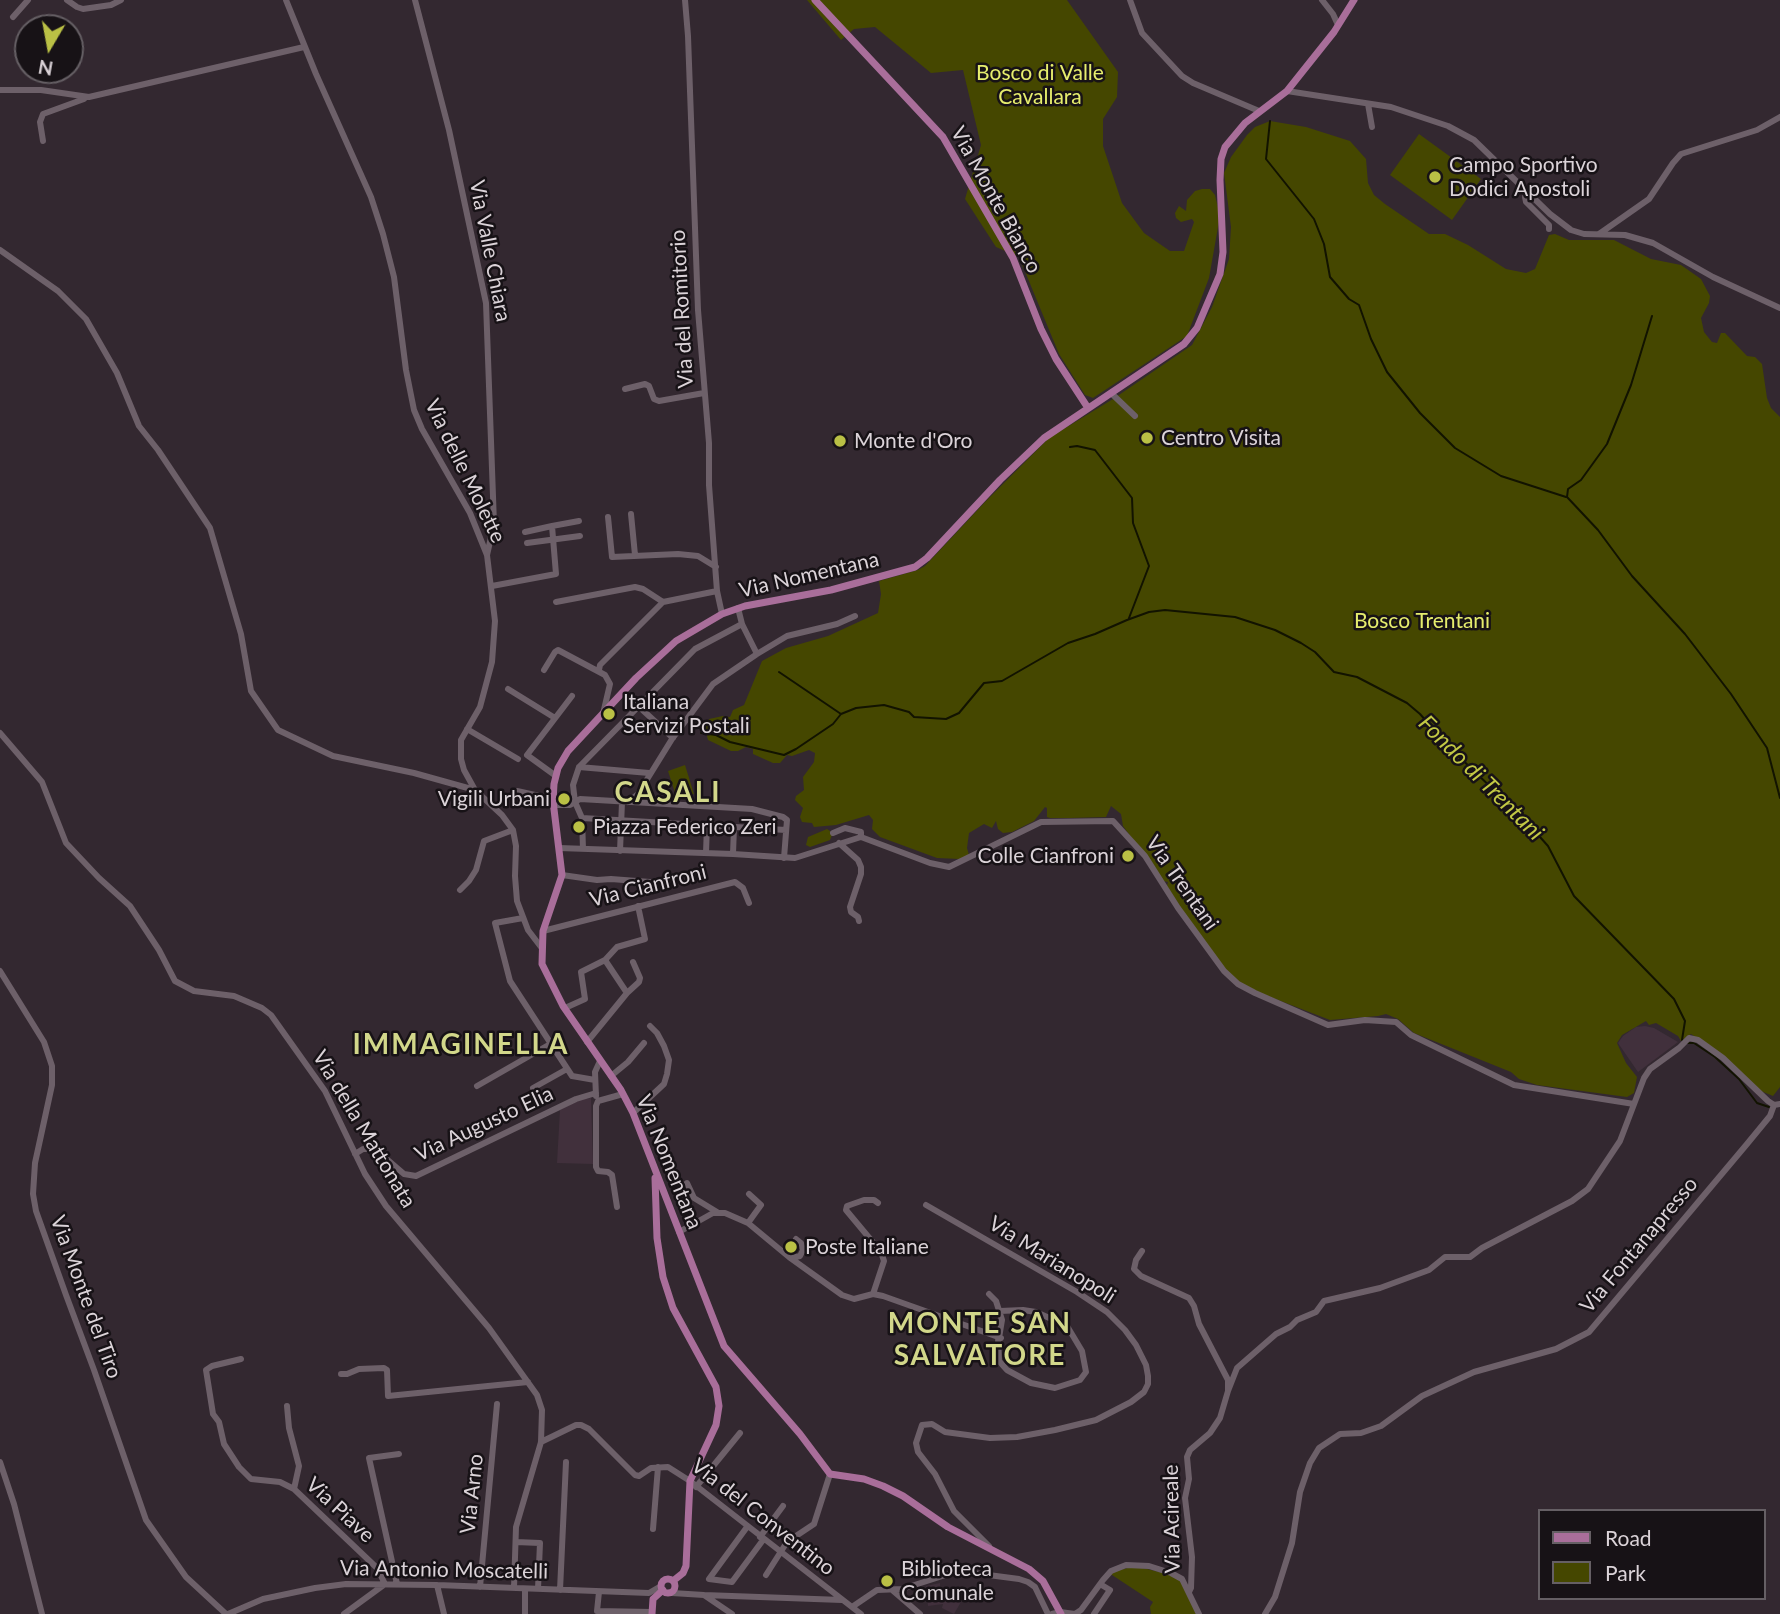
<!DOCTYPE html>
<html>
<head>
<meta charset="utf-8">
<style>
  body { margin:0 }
  #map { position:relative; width:1780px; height:1614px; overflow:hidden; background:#332830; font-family:Lato,sans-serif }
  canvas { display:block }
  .legend { position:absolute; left:1538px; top:1509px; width:228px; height:91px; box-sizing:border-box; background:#171216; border:2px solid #655f64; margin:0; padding:9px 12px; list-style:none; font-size:21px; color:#dbd3d8 }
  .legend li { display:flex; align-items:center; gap:14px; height:35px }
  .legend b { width:35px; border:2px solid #655f64 }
  .north { position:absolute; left:14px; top:14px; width:70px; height:70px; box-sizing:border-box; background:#171216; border:2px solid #655f64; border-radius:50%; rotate:190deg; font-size:19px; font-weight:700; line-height:28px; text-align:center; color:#dbd3d8 }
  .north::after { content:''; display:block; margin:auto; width:24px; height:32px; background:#bac045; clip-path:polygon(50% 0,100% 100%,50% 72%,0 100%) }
</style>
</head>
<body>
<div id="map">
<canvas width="1780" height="1614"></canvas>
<ul class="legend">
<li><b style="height:9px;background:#a96e9a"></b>Road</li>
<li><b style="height:19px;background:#454700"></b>Park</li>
</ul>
<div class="north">N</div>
</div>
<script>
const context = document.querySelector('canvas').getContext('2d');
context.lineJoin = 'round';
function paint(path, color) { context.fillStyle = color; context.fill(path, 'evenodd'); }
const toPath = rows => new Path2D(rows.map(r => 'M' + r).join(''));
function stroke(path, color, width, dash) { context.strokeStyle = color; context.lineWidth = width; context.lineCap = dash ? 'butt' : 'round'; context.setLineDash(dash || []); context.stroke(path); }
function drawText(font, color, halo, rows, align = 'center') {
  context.font = font + ' Lato,sans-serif'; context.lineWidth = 5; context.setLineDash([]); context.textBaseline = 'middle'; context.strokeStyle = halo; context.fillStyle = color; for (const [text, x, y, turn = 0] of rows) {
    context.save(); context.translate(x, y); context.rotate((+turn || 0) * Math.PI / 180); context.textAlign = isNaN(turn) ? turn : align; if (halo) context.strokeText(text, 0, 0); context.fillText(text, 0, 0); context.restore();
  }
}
paint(toPath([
  [1645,1026,1654,1028,1678,1042,1638,1072,1618,1043,1623,1036,1636,1027],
  [591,1098,593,1164,557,1163,560,1110,579,1100],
  [940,1583,940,1589,950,1590,952,1587,965,1595,954,1614,942,1608,943,1604,928,1606,926,1586]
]), '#41303c');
paint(toPath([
  [807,0,1067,0,1118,72,1117,97,1103,119,1103,146,1122,203,1144,233,1170,251,1184,251,1194,222,1192,219,1181,222,1176,218,1175,213,1179,206,1186,211,1187,200,1195,191,1202,189,1210,189,1215,195,1220,216,1209,278,1187,336,1093,398,1085,395,1059,354,1019,257,996,247,965,199,981,145,963,70,931,73,875,27,854,29,841,40],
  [1270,121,1306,127,1350,141,1366,159,1368,183,1374,195,1385,204,1429,234,1445,234,1468,245,1506,269,1526,273,1535,269,1549,235,1555,234,1569,240,1614,240,1651,259,1681,265,1701,279,1710,296,1709,303,1701,318,1704,332,1712,342,1717,343,1721,333,1725,333,1747,356,1755,357,1762,364,1767,398,1771,408,1780,417,1780,1087,1773,1096,1756,1089,1702,1041,1691,1034,1681,1041,1678,1036,1656,1023,1649,1025,1646,1021,1622,1035,1617,1043,1626,1063,1637,1077,1634,1093,1627,1097,1537,1085,1519,1079,1511,1072,1414,1033,1398,1019,1386,1014,1378,1016,1330,1020,1260,993,1237,981,1223,967,1196,931,1167,886,1168,882,1163,881,1123,826,1121,814,1111,806,1106,817,1070,818,1050,818,1047,817,1047,808,1045,807,1034,821,1012,832,1003,833,998,829,996,821,992,828,984,824,969,833,967,848,969,855,960,859,937,858,880,837,872,829,873,820,869,815,836,825,814,827,812,823,802,822,800,817,803,808,795,800,796,796,804,790,803,777,814,762,815,753,809,750,792,756,787,755,780,763,773,763,753,754,753,749,746,747,738,751,731,751,708,740,705,728,709,719,723,716,730,717,733,710,744,705,762,661,786,648,828,636,878,613,881,594,879,581,918,570,925,566,985,502,1049,438,1113,399,1192,345,1212,307,1229,259,1231,227,1224,173,1231,157,1247,135,1255,127],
  [1419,134,1481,179,1452,220,1390,175],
  [685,765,694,794,677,799,668,771],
  [827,829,833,833,830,840,810,847,806,845,808,837],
  [1135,1566,1179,1577,1199,1614,1151,1614,1150,1607,1153,1602,1109,1573]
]), '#454700');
stroke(toPath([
  [1270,121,1266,159,1314,219,1324,244,1330,277,1349,299,1359,305,1371,339,1387,372,1420,413,1455,448,1501,476,1566,497],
  [1652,316,1631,385,1607,444,1581,480,1568,489,1567,497,1598,530,1632,576,1685,634,1731,694,1767,748,1780,798],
  [1070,447,1077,446,1095,450,1132,498,1133,523,1149,566,1129,618],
  [779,672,841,714],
  [701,733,716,735,730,742,784,755,796,749,833,724,841,714,856,708,884,705,909,712,914,717,946,719,959,713,984,683,1002,681,1068,643,1095,634,1127,620,1149,612,1165,610,1235,617,1275,630,1301,643,1315,652,1334,672,1357,677,1407,703,1420,714,1449,747,1524,819,1548,846,1574,896,1674,999,1685,1021,1682,1040],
  [1686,1043,1694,1043,1715,1057,1739,1079,1757,1103,1769,1107]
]), '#121300', 2);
stroke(toPath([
  [67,0,77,7,83,9,111,5,121,0],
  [286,0,316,74,371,197,383,234,394,277,406,370,414,410,422,429,470,513,487,555,495,621,492,662,480,707,461,740,461,759,464,770,475,790,502,815,513,830,516,846,515,876,517,901,528,930,541,947],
  [415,0,449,130,486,303,494,524,487,555],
  [685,0,688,36,698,310,709,443,709,485,717,591,722,614],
  [1130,0,1142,33,1182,76,1193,83,1259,111],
  [1322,0,1333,14,1338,25],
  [13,17,28,0],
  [0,90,41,90,89,97,304,47],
  [1287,91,1391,107,1448,126,1474,140,1550,214,1571,230,1584,234,1625,235,1653,243,1713,277,1780,308],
  [1368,104,1372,127],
  [43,141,40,122,43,114,84,99],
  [1529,194,1525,197,1526,202,1549,225,1549,229],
  [1599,234,1649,199,1673,163,1681,154,1757,130,1780,117],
  [0,250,58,291,86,319,117,373,139,426,158,450,210,528,241,634,251,691,278,730,333,756,414,773,475,790],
  [625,389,645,384,649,386,654,399,659,401,704,393],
  [1111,393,1135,416],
  [631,514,635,555],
  [608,517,612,557,678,554,698,556,716,567],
  [552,526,579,521],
  [527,543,580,536],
  [492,586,556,574,552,526,525,532],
  [556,602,635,587,643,589,663,602],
  [738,608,742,624,757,654],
  [544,670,555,652,558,650,605,675,610,684,603,714],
  [599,670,600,665,663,602,717,591],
  [508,689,555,718],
  [623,692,673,738],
  [467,729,518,759],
  [0,733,42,782,66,843,99,878,130,906,159,950,175,981,194,991,234,996,262,1008,271,1015,325,1091,365,1174,386,1206,489,1328,537,1395,542,1410,541,1442,516,1527,514,1588],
  [579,767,649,773],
  [556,776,527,755,572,696],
  [517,791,553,799],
  [628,802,638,794,672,739,713,684,757,654,787,636,837,624,855,616],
  [554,805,570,805,580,799,752,809,783,817,787,820,784,858],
  [582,818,786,830],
  [833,833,845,828,861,832,861,837],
  [839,843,858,860,861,867,861,874,850,907,851,912,858,917,859,921],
  [559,848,733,854,795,858,861,837,930,863,949,867,1041,822,1113,821,1145,856,1178,908,1224,971,1238,984,1255,993,1328,1025,1365,1020,1396,1022,1411,1035,1514,1085,1634,1104],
  [583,849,582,818,575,802,573,785,579,767,695,649,742,624],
  [620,851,622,802],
  [706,853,707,825],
  [733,854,734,827],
  [562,875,597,880,611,879,650,882],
  [460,890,469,881,476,870,484,841,513,830],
  [523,918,495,923,510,981,572,1076,595,1080],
  [543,931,735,882,743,888,749,903],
  [0,971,44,1042,52,1066,52,1085,35,1163,33,1194,36,1211,66,1295,94,1370,146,1520,186,1577,226,1614],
  [627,993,605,960,617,947,645,939,638,906],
  [565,1008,585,999,581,972,605,960],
  [587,1042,627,993,639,982,640,978,633,962],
  [611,1076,628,1062,644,1043],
  [477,1086,552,1043],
  [533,1088,567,1069],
  [596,1096,595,1072,600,1061],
  [633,1113,664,1084,667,1074,669,1060,664,1046,657,1033,650,1026],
  [355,1154,363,1149,375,1149,404,1174,416,1176,576,1099,596,1093],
  [687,1183,694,1198,717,1212],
  [926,1205,1077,1292,1107,1312,1125,1330,1136,1345,1146,1365,1148,1376,1148,1384,1144,1392,1131,1402,1096,1420,1055,1430,1017,1437,990,1438,945,1432,932,1424,922,1425,916,1443,918,1452,935,1474,954,1511,989,1546],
  [617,1207,612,1175,608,1172,598,1171,596,1167,596,1106,598,1101,623,1094],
  [748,1223,761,1205,749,1194],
  [679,1232,713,1213,725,1213,748,1223,789,1257,842,1295,854,1299,873,1294,883,1296,1001,1338],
  [1142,1251,1136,1260,1134,1269,1141,1276,1189,1298,1194,1306,1199,1324,1228,1380,1228,1391,1220,1418,1210,1433,1190,1450,1187,1457,1189,1479,1185,1498,1192,1557,1191,1588,1189,1592],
  [791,1258,800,1256,803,1250,801,1243,796,1239],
  [873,1294,884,1261,881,1252,846,1210,847,1206,864,1200,874,1200,878,1203],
  [989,1294,996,1301,1002,1320,999,1338],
  [998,1337,999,1361,1007,1370,1031,1383,1055,1388,1080,1380,1086,1372,1082,1351,1067,1326,1036,1312,1023,1310,1000,1311],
  [241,1359,212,1366,206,1370,213,1414,219,1422,224,1444,239,1467,251,1479,280,1482,294,1489,377,1568,385,1584],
  [341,1374,347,1374,359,1369,384,1368,387,1370,388,1396,528,1382],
  [1228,1391,1237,1368,1276,1334,1290,1327,1297,1320,1316,1312,1324,1301,1380,1288,1429,1270,1445,1257,1470,1257,1482,1248,1572,1201,1588,1189,1620,1141,1644,1078,1650,1069,1679,1048,1689,1038,1698,1040,1723,1058,1768,1101,1774,1105,1780,1104],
  [287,1406,289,1428,299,1466,294,1489],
  [541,1442,576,1425,581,1425,589,1429,635,1475,639,1476,651,1468,668,1467,690,1481,861,1614],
  [0,1462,14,1504,42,1614],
  [696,1487,740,1433],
  [747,1527,709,1579,732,1582,763,1540],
  [653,1529,658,1467],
  [760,1537,783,1506],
  [516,1542,540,1543,538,1589],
  [766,1575,787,1542,814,1524,830,1474],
  [397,1584,369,1458,399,1454],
  [437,1585,444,1614],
  [480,1587,497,1404],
  [525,1589,525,1614],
  [891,1589,920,1614],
  [560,1590,566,1462],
  [599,1592,597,1611,652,1612],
  [672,1593,704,1595,732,1614],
  [704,1595,842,1600],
  [852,1607,877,1590,902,1589,958,1571,1019,1579,1028,1582,1035,1587,1048,1614],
  [228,1614,263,1599,315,1588,346,1584,437,1585,649,1593,661,1586],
  [344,1614,385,1584],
  [1052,1614,1060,1612,1075,1614,1081,1610,1103,1580,1111,1571,1126,1565,1149,1566,1171,1573,1182,1579,1199,1614],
  [1094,1614,1110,1590,1100,1584],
  [1265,1614,1275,1597,1292,1543,1300,1492,1310,1463,1319,1448,1340,1434,1361,1433,1381,1426,1422,1396,1474,1372,1556,1349,1589,1332,1747,1144,1770,1116,1774,1105]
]), '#6d6069', 6);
stroke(toPath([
  [815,0,943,137,1013,258,1041,329,1056,359,1088,408],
  [655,1178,657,1238,663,1277,673,1308,716,1387,719,1406,716,1425,690,1481,686,1566,683,1573,673,1581],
  '661 1586a7 7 0 1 1 14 0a7 7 0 1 1-14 0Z',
  [652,1614,653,1599,663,1590],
  [1061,1614,1043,1581,1029,1569,948,1527,903,1496,883,1486,864,1479,830,1474,800,1434,724,1346,633,1113,621,1090,563,1006,542,964,543,931,562,875,553,801,554,784,558,768,568,751,636,678,676,641,722,614,745,606,831,590,915,567,927,558,1000,480,1044,438,1184,344,1197,328,1220,274,1223,252,1220,180,1221,159,1225,147,1245,123,1287,91,1334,32,1354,0]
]), '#a96e9a', 7);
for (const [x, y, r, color] of [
  [1435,177,7,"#bac045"],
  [1147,438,7,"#bac045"],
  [840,441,7,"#bac045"],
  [609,714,7,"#bac045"],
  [564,799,7,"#bac045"],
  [579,827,7,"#bac045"],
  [1128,856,7,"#bac045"],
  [791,1247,7,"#bac045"],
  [887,1581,7,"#bac045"]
]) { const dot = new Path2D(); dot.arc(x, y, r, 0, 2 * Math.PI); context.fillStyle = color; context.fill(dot); stroke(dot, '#171216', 2.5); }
drawText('21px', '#e6ed6d', '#171216', [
  ["Bosco di Valle",1040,73],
  ["Cavallara",1040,97],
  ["Bosco Trentani",1422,621]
]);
drawText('21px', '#dbd3d8', '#171216', [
  ["Campo Sportivo",1449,165],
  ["Dodici Apostoli",1449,189],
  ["Centro Visita",1161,438],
  ["Monte d'Oro",854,441],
  ["Italiana",623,702],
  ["Servizi Postali",623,726],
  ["Vigili Urbani",550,799,"right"],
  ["Piazza Federico Zeri",593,827],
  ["Colle Cianfroni",1114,856,"right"],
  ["Poste Italiane",805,1247],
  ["Biblioteca",901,1569],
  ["Comunale",901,1593]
], 'left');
drawText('21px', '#dbd3d8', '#171216', [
  ["Via Monte Bianco",996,200,61],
  ["Via Valle Chiara",490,251,79],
  ["Via del Romitorio",682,309,-93],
  ["Via delle Molette",465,471,64],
  ["Via Nomentana",809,575,-13],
  ["Via Trentani",1182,883,55],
  ["Via Cianfroni",648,886,-14],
  ["Via Augusto Elia",484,1124,-25],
  ["Via della Mattonata",364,1129,59],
  ["Via Nomentana",669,1162,68],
  ["Via Fontanapresso",1639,1245,-50],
  ["Via Marianopoli",1052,1260,32],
  ["Via Monte del Tiro",86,1297,70],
  ["Via Arno",472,1494,-84],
  ["Via Piave",340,1510,43],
  ["Via del Conventino",763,1517,38],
  ["Via Acireale",1172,1519,-91],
  ["Via Antonio Moscatelli",444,1570,1]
]);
drawText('italic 23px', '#c2c844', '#171216', [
  ["Fondo di Trentani",1481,778,45]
]);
context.letterSpacing = '2px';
drawText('bold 28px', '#d2d78a', '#171216', [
  ["CASALI",668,793],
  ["IMMAGINELLA",461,1045],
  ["MONTE SAN",980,1324],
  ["SALVATORE",980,1356]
]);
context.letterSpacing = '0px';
</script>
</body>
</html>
